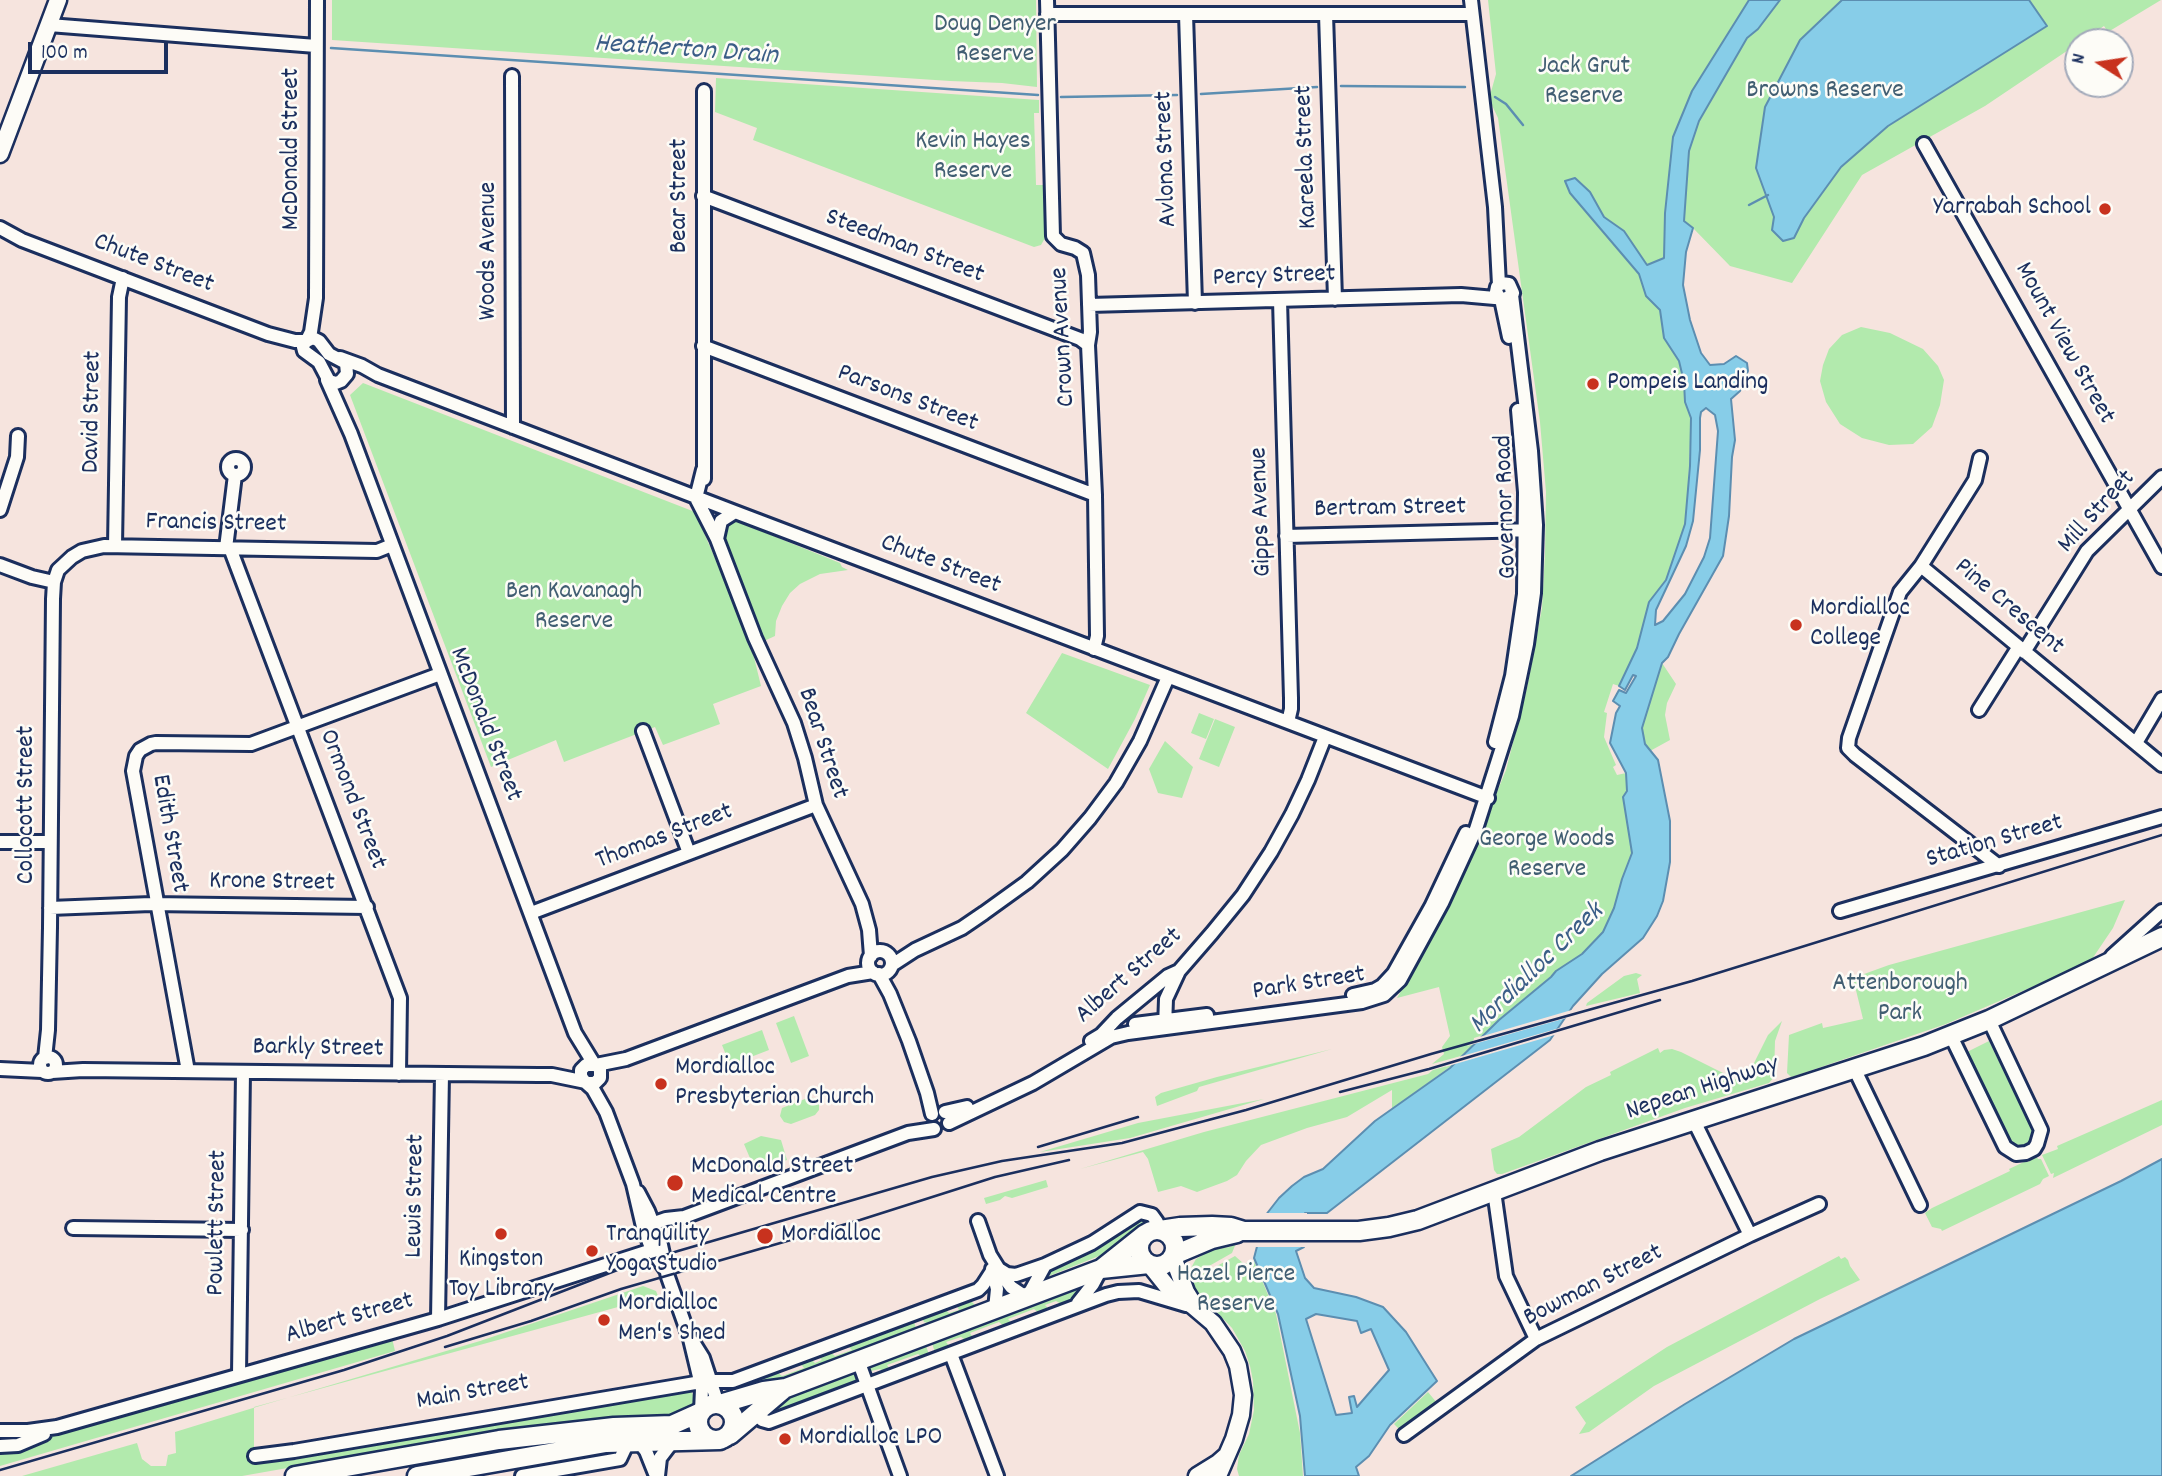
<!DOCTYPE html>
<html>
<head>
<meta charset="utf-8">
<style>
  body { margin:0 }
  #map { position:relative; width:2162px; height:1476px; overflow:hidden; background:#f6e4de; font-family:Dekko,sans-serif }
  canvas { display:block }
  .north { position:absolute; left:2064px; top:28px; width:70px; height:70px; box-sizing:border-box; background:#fdfcf7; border:2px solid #a3aaba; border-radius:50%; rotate:282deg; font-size:19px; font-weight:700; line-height:28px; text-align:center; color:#1b2f5e }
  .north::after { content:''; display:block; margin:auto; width:24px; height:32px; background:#c8321e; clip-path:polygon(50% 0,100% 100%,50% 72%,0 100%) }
  .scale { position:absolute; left:28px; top:42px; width:140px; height:32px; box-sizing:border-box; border:4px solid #1b2f5e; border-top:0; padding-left:9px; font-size:21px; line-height:24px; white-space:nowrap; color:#1b2f5e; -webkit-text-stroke:5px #fdfcf7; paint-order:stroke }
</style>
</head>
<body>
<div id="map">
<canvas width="2162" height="1476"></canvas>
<div class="north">N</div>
<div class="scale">100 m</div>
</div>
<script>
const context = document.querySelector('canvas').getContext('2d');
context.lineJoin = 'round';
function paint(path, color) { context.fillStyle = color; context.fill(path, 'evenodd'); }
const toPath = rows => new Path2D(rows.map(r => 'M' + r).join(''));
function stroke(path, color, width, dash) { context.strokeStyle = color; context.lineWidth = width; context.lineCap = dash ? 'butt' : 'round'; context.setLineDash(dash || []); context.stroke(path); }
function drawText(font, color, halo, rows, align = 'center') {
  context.font = font + ' Dekko,sans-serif'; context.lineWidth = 5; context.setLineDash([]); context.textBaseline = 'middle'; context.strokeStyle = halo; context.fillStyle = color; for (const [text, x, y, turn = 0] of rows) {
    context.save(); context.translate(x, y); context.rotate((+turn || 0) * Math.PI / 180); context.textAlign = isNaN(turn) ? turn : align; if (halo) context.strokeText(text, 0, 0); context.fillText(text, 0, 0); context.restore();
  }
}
paint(toPath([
  [332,0,1036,0,1037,87,1002,83,950,81,332,40],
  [1488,0,1749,0,1692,91,1673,137,1665,213,1664,258,1647,266,1624,231,1604,217,1590,192,1565,181,1570,193,1639,274,1646,296,1660,310,1664,338,1679,361,1684,382,1685,402,1691,418,1688,492,1685,523,1677,551,1666,580,1649,602,1637,648,1619,686,1613,684,1604,712,1607,713,1604,737,1616,765,1613,767,1617,775,1626,773,1627,791,1623,797,1632,853,1622,879,1614,908,1603,932,1582,954,1556,971,1551,977,1484,1035,1474,1038,1473,1045,1461,1056,1432,1064,1444,1054,1442,1047,1450,1036,1439,987,1397,998,1440,921,1468,863,1506,770,1527,688,1542,608,1545,553,1546,492,1540,422,1498,118,1489,99,1496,74],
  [1780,0,2161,0,2108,32,2104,26,1985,106,1862,175,1792,283,1730,266,1693,228,1684,222,1689,151,1699,121,1747,38,1758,29],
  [716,78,1039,100,1039,113,1034,113,1036,185,1044,185,1045,238,1041,245,1034,247,753,140,757,128,715,112],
  [1861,327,1890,333,1923,349,1938,366,1944,380,1940,405,1932,427,1913,444,1889,445,1862,438,1840,424,1826,402,1820,381,1823,365,1829,349,1842,335],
  [363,383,695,512,749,637,761,686,713,704,720,724,663,745,655,727,564,762,556,740,491,767,350,395],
  [734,520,840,563,842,567,848,570,820,574,800,584,790,593,782,606,776,621,775,636,764,641,723,538,725,525,728,521],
  [1062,653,1150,685,1135,719,1108,769,1026,713],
  [1662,663,1676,684,1667,703,1665,715,1670,740,1650,751,1645,744,1642,728],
  [1199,713,1214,719,1206,739,1191,733],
  [1215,719,1235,727,1219,767,1199,759],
  [1165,741,1193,767,1182,798,1158,793,1149,769],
  [2125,900,2113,928,2090,962,1946,1024,1795,1076,1791,1077,1787,1073,1789,1035,1822,1023,1823,1028,1863,1019,1853,978,1889,965],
  [1636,973,1642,975,1637,979,1640,993,1586,1006,1587,1003,1624,976],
  [794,1016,809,1056,791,1063,776,1023],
  [1782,1021,1775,1041,1774,1077,1769,1083,1685,1108,1502,1174,1497,1174,1494,1170,1491,1149,1519,1137,1586,1087,1611,1075,1610,1072,1658,1048,1660,1053,1664,1050,1672,1049,1681,1052,1737,1080,1743,1078,1752,1067,1768,1035],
  [762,1030,769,1050,730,1065,722,1045],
  [1989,1041,2035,1135,2031,1141,2023,1146,2013,1146,1967,1052],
  [1332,1049,1199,1087,1197,1091,1157,1106,1155,1097,1161,1093,1217,1077],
  [1454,1064,1392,1109,1392,1090,1347,1117,1307,1128,1261,1145,1246,1161,1237,1175,1227,1181,1197,1192,1181,1186,1158,1192,1148,1159,1143,1152,1080,1169,1204,1132,1428,1074,1433,1070],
  [810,1097,816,1099,819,1103,819,1110,815,1115,791,1124,784,1122,780,1116,782,1108],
  [1264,1099,1130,1138,1040,1152,1138,1123],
  [2162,1100,2162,1125,2053,1178,2054,1173,2051,1174,2042,1155,2058,1149,2057,1146],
  [761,1136,781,1140,787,1160,755,1170,744,1144],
  [2036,1156,2038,1159,2041,1159,2049,1176,2043,1179,2040,1184,1942,1231,1941,1229,1932,1227,1925,1213,1932,1208,2010,1171,2009,1169,2026,1161,2028,1162],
  [1046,1180,1048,1187,1012,1198,1005,1196,1000,1200,986,1204,984,1198],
  [1143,1218,1150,1222,1109,1252,1044,1278,1048,1268,1053,1266,1058,1267,1087,1254,1123,1233,1134,1225,1136,1221],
  [1236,1243,1232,1253,1188,1278,1191,1268,1196,1259,1211,1250,1230,1247],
  [1235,1256,1244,1264,1254,1261,1276,1314,1300,1433,1303,1476,1239,1476,1237,1469,1239,1455,1249,1434,1254,1410,1253,1381,1250,1366,1245,1351,1232,1328,1207,1302,1196,1294,1190,1282,1193,1283,1197,1277],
  [1839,1256,1841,1259,1845,1257,1848,1260,1850,1266,1860,1280,1820,1299,1654,1386,1589,1432,1579,1434,1586,1423,1575,1407,1667,1347],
  [643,1286,656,1291,658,1296,254,1407,254,1462,688,1390,691,1391,696,1401,691,1410,667,1419,544,1424,498,1431,242,1476,22,1476,137,1443,142,1459,151,1466,166,1466,168,1455,176,1453,175,1432,253,1408,480,1341],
  [1084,1287,1077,1297,1070,1303,1063,1305,1056,1301,1045,1305,1050,1310,1040,1314,1034,1309,1008,1319,1013,1324,1006,1328,999,1322,970,1333,974,1339,967,1341,961,1337,946,1342,951,1348,936,1356,932,1343],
  [963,1300,971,1301,976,1306,927,1323,924,1322,922,1318,924,1314,944,1308,949,1313,959,1310,956,1304],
  [913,1319,916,1328,771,1383,752,1386,762,1376,776,1371,782,1376,804,1368,799,1362,810,1358,815,1363,822,1360,817,1355,829,1351,835,1356,852,1350,847,1345],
  [392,1338,395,1351,0,1466,0,1451],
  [926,1346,930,1357,926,1359,918,1354,887,1365,891,1371,885,1373,880,1369,871,1371,875,1377,871,1378,868,1373,869,1368],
  [852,1373,857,1376,858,1380,855,1386,854,1383,770,1415,768,1411,789,1397],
  [1428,1392,1437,1403,1400,1430,1394,1424]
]), '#b2eaad');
const water = toPath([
  [1749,0,1780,0,1758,29,1747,38,1699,121,1689,151,1684,221,1693,228,1686,252,1683,285,1690,320,1701,353,1710,365,1724,364,1736,356,1747,363,1748,371,1740,391,1731,399,1735,440,1732,457,1729,516,1723,556,1679,634,1668,657,1662,663,1642,728,1645,744,1658,760,1670,821,1670,862,1663,901,1657,916,1643,938,1602,974,1573,1006,1550,1040,1327,1213,1305,1213,1304,1247,1296,1251,1305,1278,1314,1288,1356,1297,1383,1307,1406,1332,1437,1381,1390,1425,1369,1456,1356,1467,1359,1476,1305,1476,1300,1416,1278,1314,1254,1258,1265,1216,1279,1198,1292,1186,1304,1177,1323,1169,1375,1121,1450,1068,1499,1020,1551,977,1556,971,1582,954,1603,932,1614,908,1622,879,1632,853,1623,797,1627,791,1626,773,1610,743,1616,713,1620,706,1613,701,1619,690,1626,693,1636,676,1633,675,1625,690,1619,686,1637,648,1649,602,1666,580,1685,524,1690,466,1691,418,1685,402,1684,382,1679,361,1664,338,1660,310,1646,296,1639,274,1570,193,1565,181,1575,178,1590,192,1604,217,1624,231,1647,265,1664,258,1665,213,1673,137,1692,91,1749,0],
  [1706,408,1715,415,1718,431,1710,538,1704,557,1685,594,1663,621,1655,625,1656,610,1686,546,1693,521,1700,450,1700,418,1701,412,1706,408],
  [1316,1314,1357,1321,1361,1333,1371,1329,1389,1370,1357,1407,1354,1396,1349,1397,1352,1413,1336,1415,1306,1319,1316,1314],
  [1842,0,2029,0,2047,26,1888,126,1841,167,1804,218,1794,238,1783,241,1772,230,1774,217,1756,168,1765,107,1800,40,1842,0],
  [2162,1159,2162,1476,1571,1476,1685,1404,1794,1339,2121,1181,2162,1159]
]);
paint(water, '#87cde8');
stroke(water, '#5c8eb1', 2);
paint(toPath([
  [1575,1009,1570,1017,1467,1046,1476,1038],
  [1563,1027,1558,1034,1445,1067,1455,1058],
  [1263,1213,1307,1213,1306,1247,1253,1247]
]), '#f6e4de');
stroke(toPath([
  [331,48,1038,95],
  [1341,86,1465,87],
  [1201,94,1317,87],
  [1061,97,1177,95],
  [1495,97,1506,104,1523,125],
  [1749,205,1768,195]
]), '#5c8eb1', 2.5);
const minor = toPath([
  [1047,0,1053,236,1061,244,1075,248,1083,253,1088,275,1090,332,1088,345,1095,495,1097,636,1094,649],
  [1471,0,1495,207,1499,285],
  [1047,14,1472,14],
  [1186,14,1195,303],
  [1326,14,1335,299],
  [49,25,316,46],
  [512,76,513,427],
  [704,91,704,479],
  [1924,144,2162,567],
  [703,196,1080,339,1088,345],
  [0,228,22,240,268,334,295,341,306,341],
  [1501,299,1509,337],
  [1280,300,1291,698,1291,709,1288,722],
  [1089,305,1461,295,1506,299,1513,293,1509,284,1501,283,1497,287,1496,292,1500,298],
  [313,338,319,341,329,354,346,363,347,374,341,381,336,383,329,381,319,362,304,351,303,347,305,342,313,338],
  [307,340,311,332,316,298,317,0],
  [703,346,1095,495],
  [340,358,362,366,378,375,735,512,1488,798],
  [327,380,351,434,575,1033,594,1064],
  '228 467a8 8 0 1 1 16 0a8 8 0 1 1-16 0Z',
  [703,470,697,494,697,500,717,539,755,638,794,723,805,758,816,805,862,904,869,930,871,956],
  [0,510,17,457,18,436],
  [1286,536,1533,530],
  [717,539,721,521,735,512],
  [115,546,119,297,123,278],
  [226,548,235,475],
  [230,548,400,998,399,1074],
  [0,565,32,577,54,582],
  [1921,566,1975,480,1980,458],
  [2024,652,2087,551,2162,477],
  [1979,710,2018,648],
  [643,731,689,853],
  [1495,742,1512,676,1524,594,1525,492,1518,410],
  [2136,743,2162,699],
  [0,842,50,842],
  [1999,866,1855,755,1848,748,1849,738,1900,592,1921,566,2162,765],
  [50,908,151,904,367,907],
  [1840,911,2162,817],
  [531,913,816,805],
  '868 963a12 12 0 1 1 24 0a12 12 0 1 1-24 0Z',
  [2112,956,2162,911],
  [892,965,915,950,962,928,984,913,1027,882,1062,850,1090,818,1116,783,1140,741,1168,677],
  [879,974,890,994,909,1041,927,1093,932,1114],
  [1353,995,1375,990,1382,986,1394,973,1431,907,1466,833],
  [1135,1024,1207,1015],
  [1165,1027,1166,999,1179,971],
  [1951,1036,2005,1147,2016,1154,2026,1153,2034,1149,2037,1144,2041,1130,1989,1020],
  [1091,1041,1101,1035,1117,1018,1168,976,1179,971,1212,933,1243,895,1271,852,1292,814,1308,780,1325,737],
  '40 1065a8 8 0 1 1 16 0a8 8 0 1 1-16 0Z',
  [45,1058,48,1030,50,927,53,599,54,582,58,570,72,557,82,551,104,546,377,551,392,545],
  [596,1065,626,1059,848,976,873,972],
  [0,1069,42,1071],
  [1855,1070,1920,1205],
  [188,1071,133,771,136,756,140,750,151,744,156,743,251,744,440,674],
  [52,1072,83,1070,538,1075,552,1075,586,1082],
  [588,1083,595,1083,600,1078,600,1069,596,1065,586,1065,581,1070,581,1076,584,1081,593,1089,606,1112,633,1184,643,1227,652,1250,666,1270],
  [945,1112,967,1107],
  [1694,1121,1750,1235],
  [949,1123,1033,1083,1111,1037,1128,1033,1362,1002,1384,995,1400,980,1442,903,1476,829,1512,716,1527,644,1534,593,1536,525,1531,451,1512,295],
  [1494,1191,1506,1276,1536,1339],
  [638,1192,648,1211,661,1245,668,1277,690,1339,702,1389,701,1411],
  [978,1221,990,1255,1005,1279,1011,1287,1026,1297],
  [643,1227,666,1219,684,1217,908,1133,934,1129],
  [73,1228,242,1230],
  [992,1269,997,1289,995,1309],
  [999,1269,1007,1274,1016,1275,1045,1265,1092,1243,1140,1212,1152,1215,1157,1222,1156,1230],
  [1028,1296,1045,1265],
  [1078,1303,1093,1284,1101,1269],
  [438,1319,442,1074],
  [693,1342,703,1358,718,1404],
  [951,1354,997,1476],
  [858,1360,900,1476],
  [239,1375,243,1072],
  [756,1412,762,1420,769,1422,1106,1295,1118,1292,1139,1291,1186,1305],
  [0,1431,28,1431,57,1427,438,1319,652,1250],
  [1404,1435,1536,1339,1750,1235,1819,1204],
  [639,1442,646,1451,656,1476],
  [0,1446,18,1445,44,1434],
  [255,1456,294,1451,707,1381,733,1381,978,1290,983,1285,992,1271],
  [522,1476,620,1459,628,1442],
  [658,1476,660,1458,673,1441]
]);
const major = toPath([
  [0,154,58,0],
  [1173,1257,1186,1292,1194,1305],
  [1150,1265,1170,1290,1193,1306,1213,1323,1232,1351,1238,1366,1243,1395,1241,1415,1234,1439,1218,1476],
  [1197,1476,1218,1463,1226,1456]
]);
const highway = toPath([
  '1139 1248a18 18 0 1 1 36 0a18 18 0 1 1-36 0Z',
  [1160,1230,1180,1227,1212,1226,1231,1227,1244,1231,1359,1231,1389,1227,1418,1220,1600,1151,1924,1046,1989,1020,2162,937],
  [1174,1255,1212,1239,1237,1233],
  [1101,1269,1145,1234],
  '698 1422a18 18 0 1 1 36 0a18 18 0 1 1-36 0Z',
  [720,1404,764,1391,786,1388,1101,1269,1149,1264],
  [730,1435,783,1390],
  [295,1476,499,1440,614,1427,672,1425,701,1412],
  [417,1476,606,1443,720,1440]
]);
stroke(minor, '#1b2f5e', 18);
stroke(major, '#1b2f5e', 21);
stroke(highway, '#1b2f5e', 23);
stroke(minor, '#fdfcf7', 12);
stroke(major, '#fdfcf7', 16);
stroke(highway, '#fdfcf7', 18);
stroke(toPath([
  [1340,1092,1429,1069,1660,1000],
  [1038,1147,1138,1117],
  [445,1347,531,1321,621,1289,860,1220,995,1177,1069,1160],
  [0,1470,344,1370,447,1336,620,1269,678,1251,932,1177,1002,1161,1122,1143,1246,1110,1431,1054,1692,981,2162,835]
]), '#1b2f5e', 2.5);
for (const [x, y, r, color] of [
  [2105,209,7,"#c8321e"],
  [1593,384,7,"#c8321e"],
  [1796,625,7,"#c8321e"],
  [661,1084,7,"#c8321e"],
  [675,1183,9,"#c8321e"],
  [501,1234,7,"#c8321e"],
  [765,1236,9,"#c8321e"],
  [592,1251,7,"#c8321e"],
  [604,1320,7,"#c8321e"],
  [785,1439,7,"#c8321e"]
]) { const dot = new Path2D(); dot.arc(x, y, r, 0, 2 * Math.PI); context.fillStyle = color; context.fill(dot); stroke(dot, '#fdfcf7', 2.5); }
drawText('26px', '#415e72', '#fdfcf7', [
  ["Doug Denyer",995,26],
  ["Reserve",995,56],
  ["Jack Grut",1584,68],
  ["Reserve",1584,98],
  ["Browns Reserve",1825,92],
  ["Kevin Hayes",973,143],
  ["Reserve",973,173],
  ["Ben Kavanagh",574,593],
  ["Reserve",574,623],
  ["George Woods",1547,841],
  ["Reserve",1547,871],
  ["Attenborough",1900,985],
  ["Park",1900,1015],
  ["Hazel Pierce",1236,1276],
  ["Reserve",1236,1306]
]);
drawText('26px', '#1b2f5e', '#fdfcf7', [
  ["McDonald Street",293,149,-90],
  ["Kareela Street",1308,157,-92],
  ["Avlona Street",1168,159,-92],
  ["Bear Street",681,196,-90],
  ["Steedman Street",904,248,21],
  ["Woods Avenue",490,251,-90],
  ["Chute Street",153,265,21],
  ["Percy Street",1274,278,-2],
  ["Crown Avenue",1065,337,-93],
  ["Mount View Street",2063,344,61],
  ["Parsons Street",907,400,21],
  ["David Street",94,412,-89],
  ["Governor Road",1508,507,-92],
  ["Bertram Street",1390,510,-1],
  ["Gipps Avenue",1263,512,-92],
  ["Mill Street",2098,513,-48],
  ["Francis Street",216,525,1],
  ["Chute Street",940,566,21],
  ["Pine Crescent",2008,608,40],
  ["McDonald Street",484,725,69],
  ["Bear Street",821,744,72],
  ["Ormond Street",351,800,69],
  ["Collocott Street",28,805,-90],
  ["Edith Street",168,834,80],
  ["Thomas Street",665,838,-21],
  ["Station Street",1995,843,-16],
  ["Krone Street",272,884,1],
  ["Albert Street",1130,977,-41],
  ["Park Street",1309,985,-9],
  ["Barkly Street",318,1050,1],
  ["Nepean Highway",1703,1090,-18],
  ["Lewis Street",417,1196,-89],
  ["Powlett Street",219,1223,-89],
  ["Bowman Street",1594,1287,-27],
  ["Albert Street",350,1320,-16],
  ["Main Street",473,1394,-10]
]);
drawText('26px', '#1b2f5e', '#fdfcf7', [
  ["Yarrabah School",2091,209,"right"],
  ["Pompeis Landing",1607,384],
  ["Mordialloc",1810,610],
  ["College",1810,640],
  ["Mordialloc",675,1069],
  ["Presbyterian Church",675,1099],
  ["McDonald Street",691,1168],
  ["Medical Centre",691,1198],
  ["Tranquility",606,1236],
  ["Yoga Studio",606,1266],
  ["Mordialloc",781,1236],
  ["Kingston",501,1261,"center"],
  ["Toy Library",501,1291,"center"],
  ["Mordialloc",618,1305],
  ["Men's Shed",618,1335],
  ["Mordialloc LPO",799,1439]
], 'left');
drawText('italic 28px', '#3b5e87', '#fdfcf7', [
  ["Heatherton Drain",686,52,4],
  ["Mordialloc Creek",1538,970,-44]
]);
</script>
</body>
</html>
